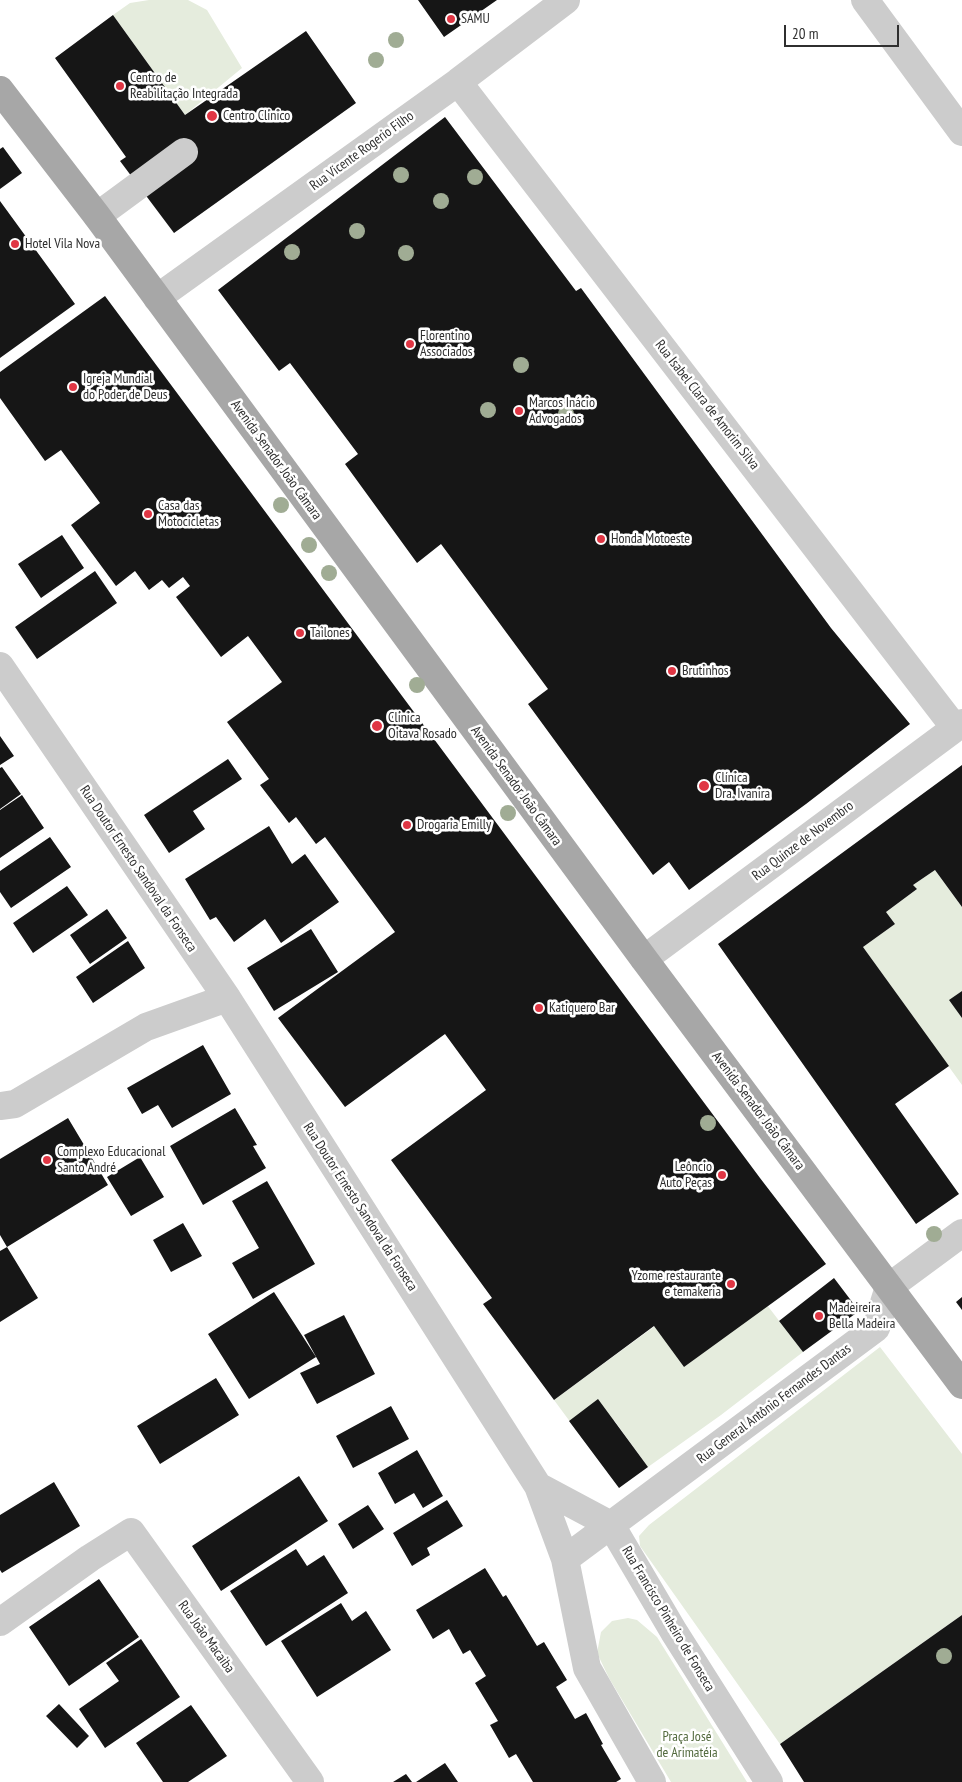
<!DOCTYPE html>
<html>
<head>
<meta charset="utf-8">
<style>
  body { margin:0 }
  #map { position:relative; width:962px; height:1782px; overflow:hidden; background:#fff; font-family:"PT Sans Narrow",sans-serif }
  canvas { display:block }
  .scale { position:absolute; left:784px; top:25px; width:115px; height:22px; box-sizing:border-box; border:2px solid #2f2f2f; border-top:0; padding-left:6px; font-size:15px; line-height:18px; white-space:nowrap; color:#2f2f2f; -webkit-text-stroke:4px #fff; paint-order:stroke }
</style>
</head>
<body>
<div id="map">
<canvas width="962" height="1782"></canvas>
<div class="scale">20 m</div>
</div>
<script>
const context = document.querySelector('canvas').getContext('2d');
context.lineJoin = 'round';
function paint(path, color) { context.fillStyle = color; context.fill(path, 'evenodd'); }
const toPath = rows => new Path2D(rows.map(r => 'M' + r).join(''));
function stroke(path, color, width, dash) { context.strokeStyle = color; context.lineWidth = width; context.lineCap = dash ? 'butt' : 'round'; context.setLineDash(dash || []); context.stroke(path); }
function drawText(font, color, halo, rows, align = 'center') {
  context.font = font + ' "PT Sans Narrow",sans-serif'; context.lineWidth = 5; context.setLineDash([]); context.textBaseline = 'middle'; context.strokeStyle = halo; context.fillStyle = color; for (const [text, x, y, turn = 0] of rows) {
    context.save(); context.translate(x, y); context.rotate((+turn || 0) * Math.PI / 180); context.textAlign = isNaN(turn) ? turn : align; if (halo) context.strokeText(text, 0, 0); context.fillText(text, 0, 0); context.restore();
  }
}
paint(toPath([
  [149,0,188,0,207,10,242,68,185,115,113,15,130,3],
  [935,870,962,907,962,991,950,1000,962,1018,962,1085,863,947,895,924,886,912,917,889,913,885],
  [767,1305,803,1352,721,1415,648,1467,614,1420,585,1442,554,1400,655,1326,684,1367],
  [880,1347,962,1454,962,1615,780,1744,640,1546,639,1536,649,1525],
  [628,1618,637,1620,657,1637,747,1782,671,1782,609,1678,597,1653,601,1632,612,1621]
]), '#e5ecdd');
paint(toPath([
  [418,0,497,0,444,37],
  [113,15,185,115,306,31,356,103,174,233,120,161,126,157,55,58],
  [445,117,576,291,581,288,831,628,910,724,806,804,689,890,669,862,653,875,528,704,548,689,441,544,417,563,345,464,358,454,290,363,279,371,218,290],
  [3,147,22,173,0,189,0,149],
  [0,201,75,304,0,358],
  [105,296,760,1178,826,1264,684,1367,654,1326,554,1400,483,1304,492,1298,391,1160,486,1090,445,1034,345,1107,278,1018,395,932,325,837,316,844,296,817,289,823,260,785,269,779,227,722,282,682,248,636,221,657,176,597,190,586,183,577,169,588,162,580,149,590,135,571,116,586,71,525,100,503,61,450,45,461,0,398,0,372],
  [62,535,84,568,41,598,18,564],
  [95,571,117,603,37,659,15,627],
  [0,736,14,756,0,765],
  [228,759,242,779,193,811,205,829,169,853,144,815],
  [962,765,962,907,935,870,913,885,917,889,886,912,895,924,863,947,949,1066,895,1104,959,1194,916,1224,718,944],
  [2,767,21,794,0,809,0,768],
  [22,795,44,828,0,858,0,810],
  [269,826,292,864,305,854,339,902,281,943,265,919,234,942,216,917,210,920,185,879],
  [50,837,71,867,11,908,0,892,0,871],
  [67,886,88,915,33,953,13,923],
  [107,909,127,938,90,964,70,935],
  [311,929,338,972,274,1011,247,968],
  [128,941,145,968,93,1003,76,977],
  [962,991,962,1018,949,1000],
  [203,1045,231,1094,172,1128,158,1105,142,1114,127,1088],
  [235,1108,257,1145,253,1146,266,1168,203,1205,170,1146],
  [68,1118,108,1185,7,1247,0,1235,0,1159],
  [140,1157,164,1197,131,1216,107,1177],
  [267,1181,315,1264,253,1299,232,1263,259,1248,232,1201],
  [183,1223,202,1256,171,1272,153,1240],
  [7,1247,38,1298,0,1322,0,1251],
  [834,1278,859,1311,803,1352,779,1321],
  [274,1292,316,1357,249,1399,208,1334],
  [962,1297,962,1310,956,1302],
  [344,1315,375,1374,317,1404,300,1373,320,1364,304,1335],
  [216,1378,239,1415,160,1464,137,1426],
  [598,1399,648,1467,619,1488,569,1421],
  [391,1406,409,1439,353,1468,336,1436],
  [417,1450,443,1496,423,1508,414,1493,395,1504,378,1473],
  [299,1476,328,1521,221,1591,192,1546],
  [54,1482,80,1526,2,1573,0,1570,0,1515],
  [447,1500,463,1526,427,1548,430,1555,412,1566,393,1533],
  [368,1505,384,1529,353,1549,338,1524],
  [296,1549,307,1566,324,1555,348,1593,266,1646,230,1591],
  [485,1568,503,1597,506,1595,537,1646,544,1642,567,1680,556,1687,575,1719,586,1713,603,1744,601,1745,621,1779,616,1782,533,1782,516,1754,509,1758,490,1725,498,1721,475,1683,486,1676,470,1650,463,1654,449,1629,433,1639,416,1610],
  [99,1579,139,1637,69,1686,29,1627],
  [341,1603,352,1621,366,1611,391,1650,317,1697,281,1641],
  [962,1615,962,1782,804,1782,780,1744],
  [141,1639,180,1697,105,1748,79,1709,119,1681,106,1663],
  [59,1704,89,1736,77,1748,46,1716],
  [191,1705,227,1756,188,1782,163,1782,136,1743],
  [445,1763,458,1782,416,1782],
  [406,1774,412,1782,393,1782]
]), '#161616');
stroke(toPath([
  [865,0,962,132],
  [458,82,955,728],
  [97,216,184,152],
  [157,298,458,82,566,0],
  [0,666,227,998,538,1486,565,1559,587,1668,652,1782],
  [644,959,962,723],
  [0,1106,15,1104,146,1027,227,998],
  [538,1486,611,1525,674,1632,769,1782],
  [565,1559,876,1328,889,1287,962,1233],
  [0,1622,90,1558,131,1532,310,1782]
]), '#ccc', 28);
stroke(toPath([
  [0,90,97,216,644,959,962,1385]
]), '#a7a7a7', 28);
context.fillStyle = '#a0ac94';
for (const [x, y] of [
  [396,40],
  [376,60],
  [401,175],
  [475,177],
  [441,201],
  [357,231],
  [292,252],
  [406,253],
  [521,365],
  [488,410],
  [566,414],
  [281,505],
  [309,545],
  [329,573],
  [417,685],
  [508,813],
  [708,1123],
  [934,1234],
  [944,1656]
]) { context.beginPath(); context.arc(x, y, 8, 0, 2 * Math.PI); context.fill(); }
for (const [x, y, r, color] of [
  [451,19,5,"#e03644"],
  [120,86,5,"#e03644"],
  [212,116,6,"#e03644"],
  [15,244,5,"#e03644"],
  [410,344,5,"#e03644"],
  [73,387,5,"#e03644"],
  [519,411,5,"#e03644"],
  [148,514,5,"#e03644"],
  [601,539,5,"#e03644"],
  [300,633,5,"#e03644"],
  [672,671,5,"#e03644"],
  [377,726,6,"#e03644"],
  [704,786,6,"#e03644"],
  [407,825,5,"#e03644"],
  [539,1008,5,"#e03644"],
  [47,1160,5,"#e03644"],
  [722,1175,5,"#e03644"],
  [731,1284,5,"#e03644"],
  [819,1316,5,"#e03644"]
]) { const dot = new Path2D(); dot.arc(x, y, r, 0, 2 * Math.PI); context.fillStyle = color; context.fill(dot); stroke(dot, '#fff', 2); }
drawText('14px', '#2f2f2f', '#fff', [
  ["SAMU",461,19],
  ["Centro de",130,78],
  ["Reabilitação Integrada",130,94],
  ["Centro Clinico",223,116],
  ["Hotel Vila Nova",25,244],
  ["Florentino",420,336],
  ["Associados",420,352],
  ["Igreja Mundial",83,379],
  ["do Poder de Deus",83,395],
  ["Marcos Inácio",529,403],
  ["Advogados",529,419],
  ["Casa das",158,506],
  ["Motocicletas",158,522],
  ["Honda Motoeste",611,539],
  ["Tailones",310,633],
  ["Brutinhos",682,671],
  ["Clinica",388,718],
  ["Oitava Rosado",388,734],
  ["Clínica",715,778],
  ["Dra. Ivanira",715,794],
  ["Drogaria Emilly",417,825],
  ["Katiquero Bar",549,1008],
  ["Complexo Educacional",57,1152],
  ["Santo André",57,1168],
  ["Leôncio",712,1167,"right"],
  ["Auto Peças",712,1183,"right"],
  ["Yzome restaurante",721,1276,"right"],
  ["e temakeria",721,1292,"right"],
  ["Madeireira",829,1308],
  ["Bella Madeira",829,1324]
], 'left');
drawText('14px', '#2f2f2f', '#fff', [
  ["Rua Vicente Rogerio Filho",362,151,-36],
  ["Rua Isabel Clara de Amorim Silva",707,405,52],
  ["Avenida Senador João Câmara",276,460,54],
  ["Avenida Senador João Câmara",516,786,54],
  ["Rua Quinze de Novembro",803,841,-37],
  ["Rua Doutor Ernesto Sandoval da Fonseca",138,869,56],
  ["Avenida Senador João Câmara",758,1111,53],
  ["Rua Doutor Ernesto Sandoval da Fonseca",360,1207,57],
  ["Rua General Antônio Fernandes Dantas",774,1404,-37],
  ["Rua Francisco Pinheiro de Fonseca",668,1619,59],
  ["Rua João Macaiba",206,1637,54]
]);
drawText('14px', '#52693d', '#fff', [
  ["Praça José",687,1737],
  ["de Arimatéia",687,1753]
]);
</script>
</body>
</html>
